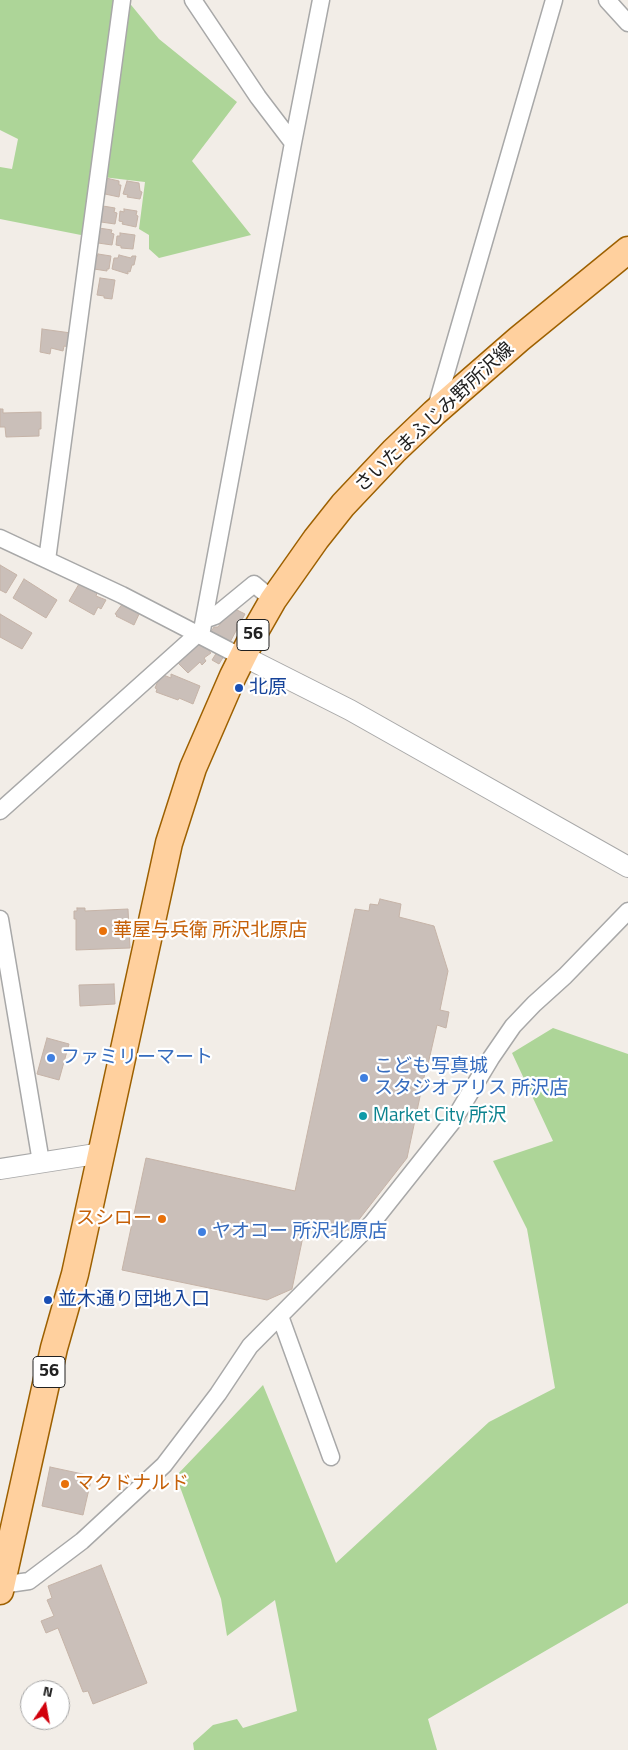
<!DOCTYPE html>
<html>
<head>
<meta charset="utf-8">
<style>
  body { margin:0 }
  #map { position:relative; width:628px; height:1750px; overflow:hidden; background:#f2ede7; font-family:"Titillium Web",sans-serif }
  canvas { display:block }
  .north { position:absolute; left:20px; top:1680px; width:50px; height:50px; box-sizing:border-box; background:#fff; border:1px solid #a6a6a6; border-radius:50%; rotate:12deg; font-size:14px; font-weight:700; line-height:20px; text-align:center; color:#212121 }
  .north::after { content:''; display:block; margin:auto; width:18px; height:22px; background:#d1000c; clip-path:polygon(50% 0,100% 100%,50% 72%,0 100%) }
</style>
</head>
<body>
<div id="map">
<canvas width="628" height="1750"></canvas>
<div class="north">N</div>
</div>
<script>
const context = document.querySelector('canvas').getContext('2d');
context.lineJoin = 'round';
function paint(path, color) { context.fillStyle = color; context.fill(path, 'evenodd'); }
const toPath = rows => new Path2D(rows.map(r => 'M' + r).join(''));
function stroke(path, color, width, dash) { context.strokeStyle = color; context.lineWidth = width; context.lineCap = dash ? 'butt' : 'round'; context.setLineDash(dash || []); context.stroke(path); }
function drawText(font, color, halo, rows, align = 'center') {
  context.font = font + ' "Titillium Web","Noto Sans JP",sans-serif'; context.lineWidth = 4.5; context.setLineDash([]); context.textBaseline = 'middle'; context.strokeStyle = halo; context.fillStyle = color; for (const [text, x, y, turn = 0] of rows) {
    context.save(); context.translate(x, y); context.rotate((+turn || 0) * Math.PI / 180); context.textAlign = isNaN(turn) ? turn : align; if (halo) context.strokeText(text, 0, 0); context.fillText(text, 0, 0); context.restore();
  }
}
paint(toPath([
  [0,0,127,0,159,39,237,102,192,161,251,235,159,258,149,249,149,235,139,229,145,182,94,176,86,236,0,219,0,167,12,169,18,139,0,130],
  [553,1028,628,1054,628,1603,428,1719,437,1750,194,1750,193,1743,213,1725,237,1719,243,1728,297,1711,275,1600,227,1636,221,1599,176,1476,263,1385,336,1563,489,1422,555,1388,527,1229,493,1161,553,1141,512,1053]
]), '#add598');
const building = toPath([
  [106,178,119,181,119,185,121,185,119,197,105,194,105,192,101,191,106,178],
  [127,181,139,183,140,191,142,192,140,199,127,197,128,195,123,194,127,181],
  [103,206,115,208,114,212,117,213,115,224,101,222,102,220,97,219,99,208,103,209,103,206],
  [124,209,137,211,136,215,138,216,136,227,122,224,123,222,119,221,120,211,124,212,124,209],
  [99,228,112,230,111,233,114,234,112,245,98,243,98,240,95,240,99,228],
  [120,233,135,235,133,249,121,248,121,246,116,245,117,236,120,236,120,233],
  [98,254,111,256,109,269,107,269,107,271,94,269,95,267,91,267,93,256,97,257,98,254],
  [119,255,131,258,132,256,136,256,134,265,132,265,130,272,128,271,128,274,112,269,114,258,118,258,119,255],
  [100,278,115,280,112,299,104,298,104,296,97,295,100,278],
  [42,329,71,333,69,347,64,346,63,351,51,348,50,354,40,352,42,329],
  [0,409,3,409,3,413,41,412,41,429,39,429,39,436,6,437,5,427,0,427,0,409],
  [0,565,17,575,6,593,0,590,0,565],
  [24,579,57,600,46,618,13,598,24,579],
  [79,584,97,593,96,596,106,600,101,609,98,607,94,615,69,601,79,584],
  [123,603,140,612,134,625,116,616,117,615,115,614,123,603],
  [235,609,245,614,229,644,210,633,214,627,218,627,223,620,235,609],
  [0,614,32,633,22,649,0,637,0,614],
  [198,642,201,646,203,644,211,653,204,658,206,661,202,665,200,662,188,673,177,662,198,642],
  [217,652,224,656,219,664,212,660,217,652],
  [161,674,171,678,171,674,200,686,193,704,179,698,178,700,156,692,157,689,155,688,161,674],
  [380,899,401,904,399,917,434,926,448,971,440,1010,449,1012,446,1028,437,1025,426,1073,425,1073,407,1158,350,1231,344,1235,305,1227,292,1289,267,1300,122,1270,146,1158,295,1191,355,909,369,911,370,904,378,905,380,899],
  [77,908,85,908,85,911,128,909,130,948,76,950,76,919,74,919,74,911,77,911,77,908],
  [114,984,115,1004,80,1006,79,985,114,984],
  [47,1038,69,1044,59,1080,37,1074,47,1038],
  [50,1467,92,1476,83,1515,42,1506,50,1467],
  [101,1565,147,1683,93,1704,88,1691,83,1692,58,1628,46,1633,41,1621,54,1616,47,1600,52,1598,48,1586,101,1565]
]);
paint(building, '#cabfb9');
stroke(building, '#c5b3a7', 1);
const minor = toPath([
  [193,0,258,97,293,143],
  [607,0,628,23],
  [435,411,554,0],
  [0,538,122,595,232,652,243,656],
  [47,560,122,0],
  [204,620,215,616,254,584,273,600],
  [0,811,202,630,293,143,321,0],
  [0,919,41,1162],
  [280,1316,331,1457],
  [1,1585,29,1581,82,1541,164,1465,218,1394,250,1346,372,1223,453,1121,491,1058,513,1026,534,1004,565,976,628,911]
]);
const tertiary = toPath([
  [243,656,350,710,628,867],
  [0,1169,102,1153]
]);
const primary = toPath([
  [0,1591,54,1348,75,1274,169,843,193,768,233,676,257,628,273,600,316,539,343,505,394,451,434,413,519,339,628,250]
]);
stroke(minor, '#a8a8a8', 19);
stroke(tertiary, '#a8a8a8', 22);
stroke(primary, '#9d6000', 29);
stroke(minor, '#fff', 16);
stroke(tertiary, '#fff', 20);
stroke(primary, '#ffd09e', 26);
for (const [x, y, r, color] of [
  [239,688,5,"#1a4fb4"],
  [103,931,5,"#e8710a"],
  [51,1058,5,"#3f7fe0"],
  [364,1078,5,"#3f7fe0"],
  [363,1116,5,"#0f9aa8"],
  [162,1219,5,"#e8710a"],
  [202,1232,5,"#3f7fe0"],
  [48,1300,5,"#1a4fb4"],
  [65,1484,5,"#e8710a"]
]) { const dot = new Path2D(); dot.arc(x, y, r, 0, 2 * Math.PI); context.fillStyle = color; context.fill(dot); stroke(dot, '#fff', 2); }
for (const [x, y, w] of [
  [253,635,32],
  [49,1372,32]
]) { const box = new Path2D(); box.roundRect(x - w / 2, y - 15.5, w, 31, 4); context.fillStyle = '#fff'; context.fill(box); stroke(box, '#212121', 1); }
drawText('bold 18px', '#212121', null, [
  ["56",253,635],
  ["56",49,1372]
]);
drawText('19px', '#212121', '#fff', [
  ["さいたまふじみ野所沢線",435,418,-43]
]);
drawText('19px', '#164399', '#fff', [
  ["北原",249,688],
  ["並木通り団地入口",58,1300]
], 'left');
drawText('19px', '#c56008', '#fff', [
  ["華屋与兵衛 所沢北原店",113,931],
  ["スシロー",152,1219,"right"],
  ["マクドナルド",75,1484]
], 'left');
drawText('19px', '#366cbe', '#fff', [
  ["ファミリーマート",61,1058],
  ["こども写真城",374,1067],
  ["スタジオアリス 所沢店",374,1089],
  ["ヤオコー 所沢北原店",212,1232]
], 'left');
drawText('19px', '#0d838f', '#fff', [
  ["Market City 所沢",373,1116]
], 'left');
</script>
</body>
</html>
